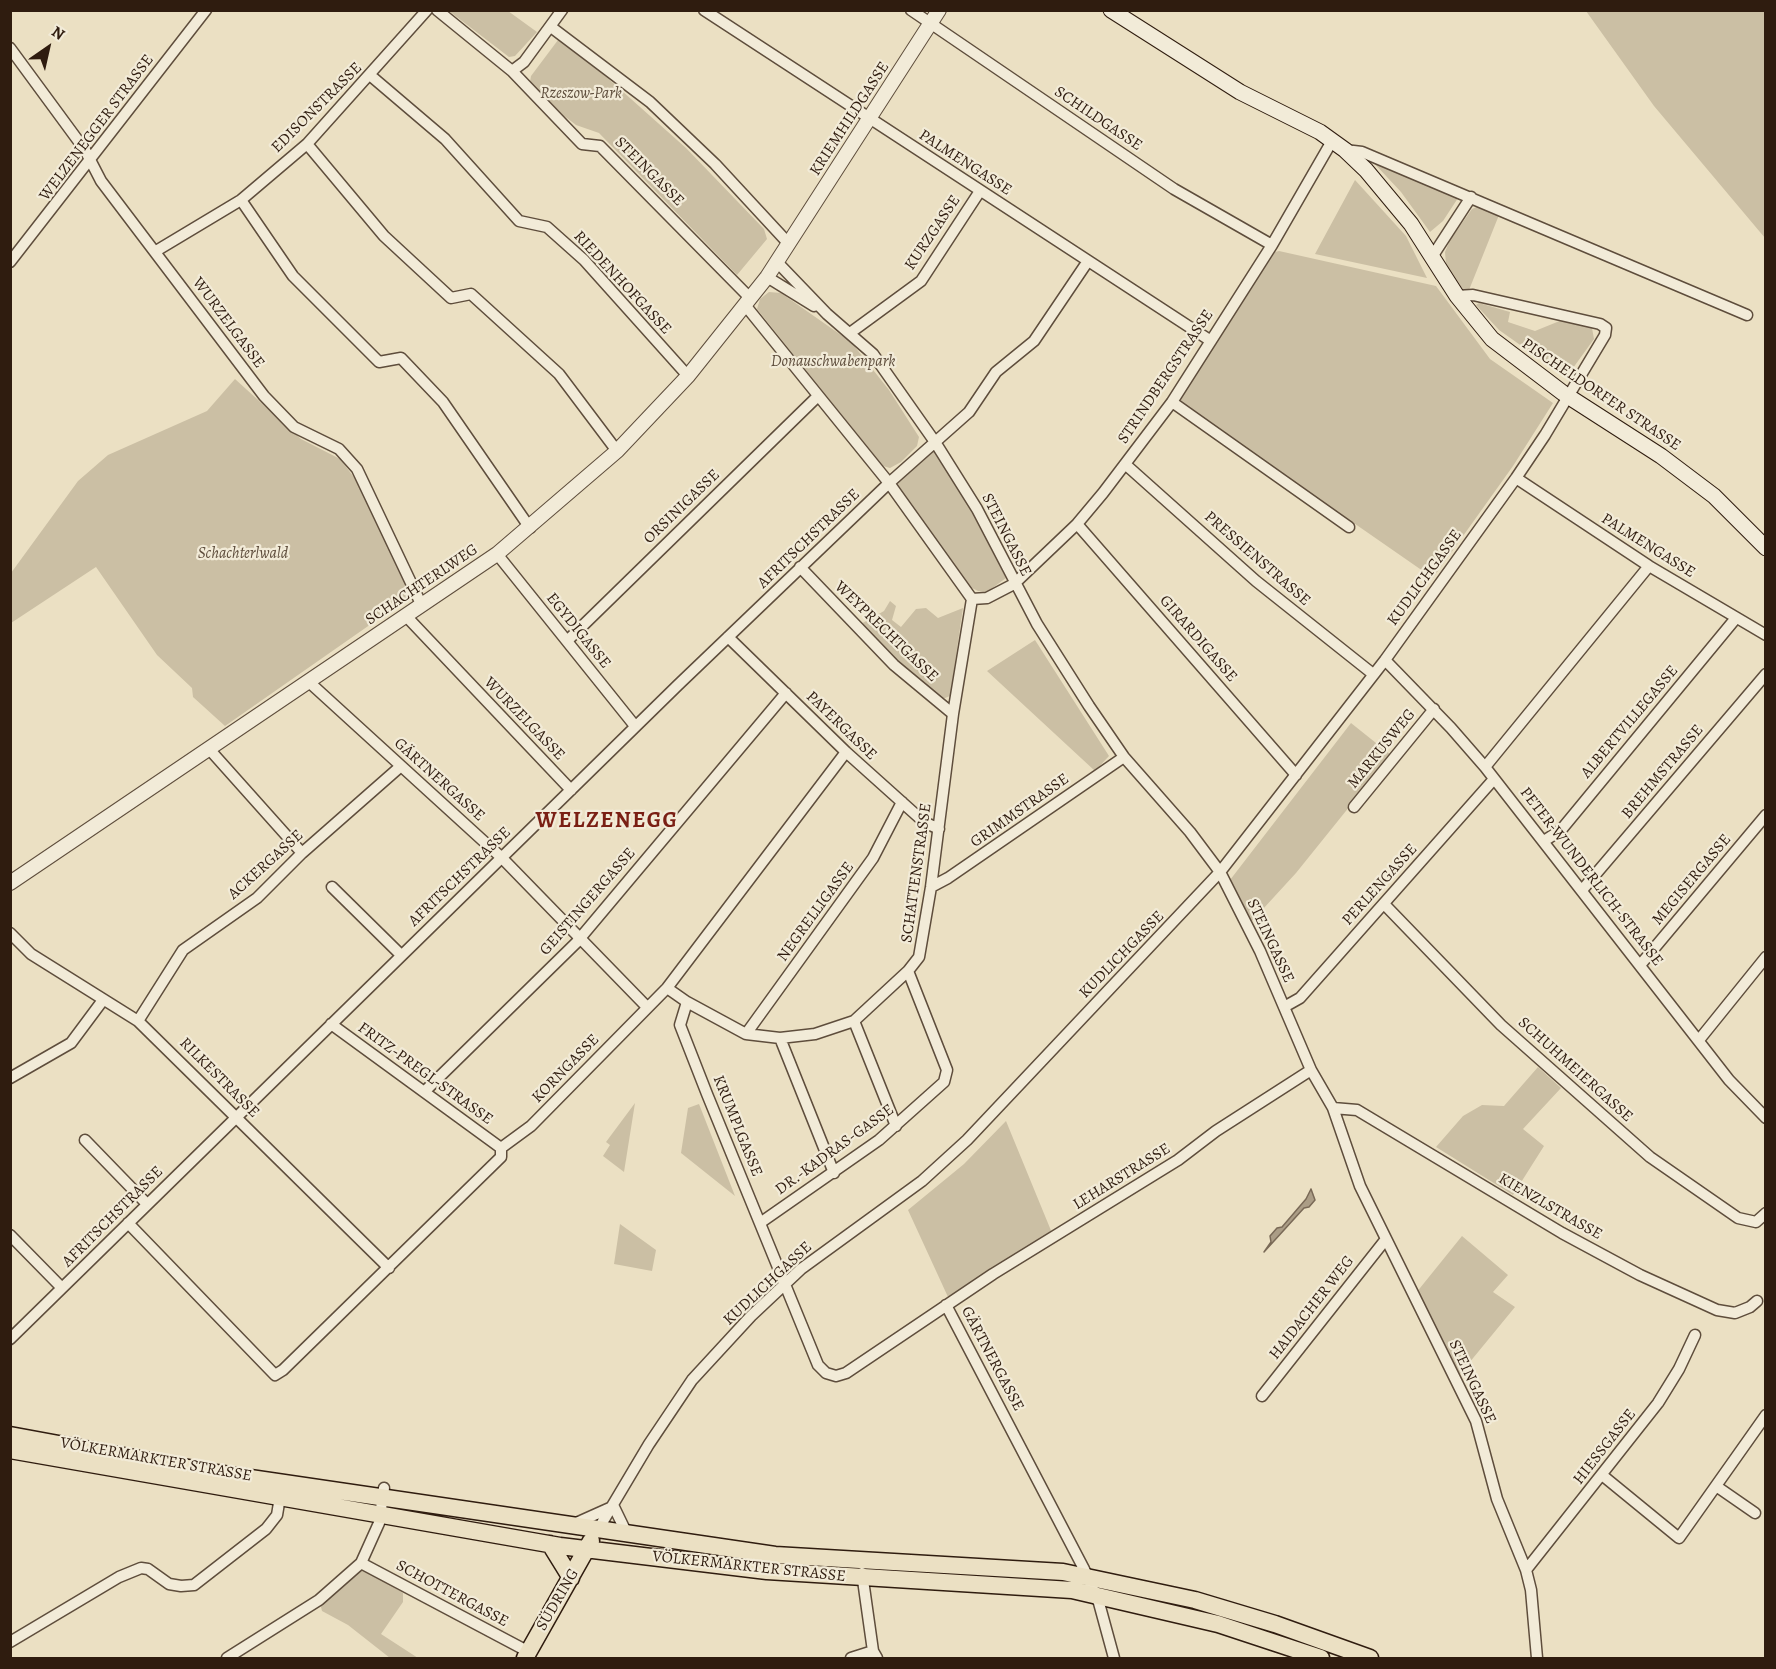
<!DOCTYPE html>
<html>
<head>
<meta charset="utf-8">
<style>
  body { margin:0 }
  #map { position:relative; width:1776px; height:1669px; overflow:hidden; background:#ebe0c3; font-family:Alegreya,serif }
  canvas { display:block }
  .frame { position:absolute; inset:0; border:12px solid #2f1c0f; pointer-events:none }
  .north { position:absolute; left:18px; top:18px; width:60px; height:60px; -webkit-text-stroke:4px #f2ebd8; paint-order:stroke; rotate:34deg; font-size:16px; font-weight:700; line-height:24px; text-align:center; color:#2f1c0f }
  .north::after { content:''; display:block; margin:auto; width:21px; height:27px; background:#2f1c0f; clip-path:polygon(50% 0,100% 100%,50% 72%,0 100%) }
</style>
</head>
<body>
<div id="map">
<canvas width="1776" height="1669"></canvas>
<div class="frame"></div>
<div class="north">N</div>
</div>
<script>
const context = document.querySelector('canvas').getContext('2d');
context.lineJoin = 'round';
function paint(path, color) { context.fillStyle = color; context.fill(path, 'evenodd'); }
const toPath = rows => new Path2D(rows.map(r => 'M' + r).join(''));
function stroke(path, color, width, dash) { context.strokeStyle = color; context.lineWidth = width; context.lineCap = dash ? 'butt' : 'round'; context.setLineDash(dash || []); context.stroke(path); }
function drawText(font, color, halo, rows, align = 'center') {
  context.font = font + ' Alegreya,serif'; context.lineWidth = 4.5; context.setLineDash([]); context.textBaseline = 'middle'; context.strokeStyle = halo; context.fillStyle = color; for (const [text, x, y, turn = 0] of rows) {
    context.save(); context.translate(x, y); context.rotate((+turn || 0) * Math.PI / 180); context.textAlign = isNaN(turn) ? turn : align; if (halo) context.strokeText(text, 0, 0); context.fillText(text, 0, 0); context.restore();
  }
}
paint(toPath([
  [449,11,508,11,537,32,515,56,509,57],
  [1586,11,1765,11,1765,238,1654,106],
  [558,40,603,74,686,148,764,229,767,239,737,275,599,133,576,125,563,115,530,82,531,76],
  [1372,161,1458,198,1443,221,1430,232,1401,192],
  [1355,180,1406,236,1427,278,1315,254],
  [1479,206,1499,215,1469,290,1463,290,1446,264,1445,252,1450,240,1472,209],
  [1279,251,1436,286,1490,359,1553,403,1513,466,1433,578,1178,401,1275,252],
  [769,292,781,293,851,342,889,390,919,437,917,446,901,462,890,468,883,466,757,309,760,299],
  [1479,303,1510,312,1508,322,1535,331,1562,320,1592,328,1594,339,1573,368,1557,371,1499,330,1476,305],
  [235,379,301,439,340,459,363,489,414,594,225,726,193,697,192,688,157,655,96,567,11,623,11,573,78,481,108,455,207,411],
  [934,451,964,498,1006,578,987,592,978,591,968,586,896,484],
  [890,601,896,606,892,620,901,627,916,609,926,608,938,618,963,608,950,696,940,700,859,625,884,611],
  [1035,640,1109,756,1095,771,987,671],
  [1351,723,1391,755,1296,873,1252,921,1230,880],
  [1538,1067,1561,1088,1523,1129,1544,1146,1513,1195,1436,1147,1463,1116,1482,1105,1504,1106],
  [635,1103,624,1172,603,1156,610,1145,606,1142],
  [699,1104,735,1196,681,1153,688,1108],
  [1006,1121,1052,1233,948,1297,908,1210,964,1164],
  [620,1224,656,1250,652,1271,614,1264],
  [1462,1236,1508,1275,1493,1292,1515,1307,1460,1374,1416,1293],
  [361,1570,368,1571,403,1593,403,1602,381,1634,418,1658,390,1658,348,1625,322,1611,320,1603]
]), '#cbbfa4');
const water = toPath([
  [1311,1189,1315,1200,1309,1207,1304,1208,1264,1252,1271,1242,1270,1236,1277,1228,1282,1227,1306,1199,1311,1189]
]);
paint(water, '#ab9d86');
stroke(water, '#796956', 1.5);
const minor = toPath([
  [437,10,512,71,582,144,600,146,751,299],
  [704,10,1211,341],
  [911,10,1174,189,1272,245],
  [551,27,650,102,715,164,789,244],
  [10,48,85,150,101,181,264,396,294,427,339,449,357,469,422,606],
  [512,71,524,62,562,10],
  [371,76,445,139,519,221,547,227,584,260,688,376],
  [307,144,384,236,451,298,471,294,559,374,617,451],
  [1345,150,1362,152,1747,315],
  [241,200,293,276,379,362,401,358,443,402,530,528],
  [156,251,241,200,307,144,427,10],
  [1432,257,1471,197],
  [10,262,206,10],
  [777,262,827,314,873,354,935,442,977,509,1037,624,1089,706,1124,757,1190,832,1220,872,1260,951,1311,1070,1333,1108,1360,1186,1476,1421,1497,1499,1526,1570,1531,1590,1537,1658],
  [767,277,814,306],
  [745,305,889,483,972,599,987,598,1014,584,1077,524,1103,493,1172,402,1272,245,1332,141],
  [850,333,921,281,980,191],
  [1172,402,1349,527],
  [1125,464,1256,581,1373,674],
  [1516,478,1649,566,1766,635],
  [1077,524,1296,775],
  [497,554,635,726],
  [800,567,894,665,953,714],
  [406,616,571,790],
  [728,637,846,752,924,822,939,829],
  [567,641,818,396],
  [1385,660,1451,728,1485,767,1729,1080,1766,1118],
  [309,682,502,858,647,1007],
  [210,750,302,853],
  [1485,767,1649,566],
  [1354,807,1434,709],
  [1544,841,1561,830,1736,618],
  [332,887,400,954],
  [931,887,948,878,1124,757],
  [1583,889,1766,674],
  [1384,904,1501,1025,1650,1157,1738,1218,1756,1222,1766,1213],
  [10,933,31,954,138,1021,389,1268],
  [1641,964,1766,815],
  [667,988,687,1002,680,1025,707,1094,818,1365,826,1373,836,1376,846,1373,993,1274,1178,1160,1216,1131,1311,1070],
  [687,1002,746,1034,780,1038,815,1034,854,1021,908,971,919,957,931,887,953,714,972,599],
  [1284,1007,1300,998,1494,779],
  [138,1021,183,950,257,898,302,853,401,766],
  [854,1021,896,1126],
  [331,1024,501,1148],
  [746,1034,873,858,902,802],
  [780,1038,834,1173],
  [1699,1040,1766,957],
  [10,1078,71,1043,103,1000],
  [425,1091,576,943,786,693],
  [1333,1108,1357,1110,1562,1233,1640,1275,1717,1310,1735,1313,1750,1307,1757,1301],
  [85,1140,147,1204],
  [128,1223,275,1375,283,1370,501,1157,501,1148,531,1126,667,988,846,752],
  [760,1223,879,1140,944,1082,947,1070,908,971],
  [10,1235,62,1288],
  [946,1305,1084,1569,1099,1603,1114,1658],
  [10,1339,678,685,889,483,969,412,996,372,1034,341,1088,261],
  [1262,1396,1386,1239],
  [1602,1475,1679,1538,1766,1415],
  [1716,1486,1755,1513],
  [613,1505,627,1534],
  [574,1524,612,1507],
  [596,1533,649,1444,692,1380,751,1316,801,1269,922,1181,967,1140,1220,872,1385,660,1516,478,1545,435,1605,335,1606,328,1600,324,1473,295,1457,296],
  [361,1563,529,1652],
  [1526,1570,1658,1403,1679,1369,1695,1335],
  [862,1573,873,1651,877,1658],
  [10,1642,119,1577,141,1568,148,1569,169,1584,181,1586,194,1585,266,1529,277,1515,280,1497,283,1495],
  [227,1658,319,1600,361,1563,379,1523,384,1488],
  [851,1658,873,1651]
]);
const tertiary = toPath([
  [10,883,497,554,617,451,688,376,767,277,939,10]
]);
const secondary = toPath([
  [1111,10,1240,92,1320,132,1345,150,1366,170,1411,224,1457,296,1492,339,1563,393,1661,456,1714,496,1766,548]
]);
const primary = toPath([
  [10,1435,216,1473,775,1555,1063,1572,1195,1600,1275,1624,1370,1658],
  [10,1450,560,1546,767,1571,1072,1590,1218,1624,1321,1658],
  [550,1544,571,1578],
  [525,1658,591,1541]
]);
stroke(minor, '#5e4d3c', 13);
stroke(tertiary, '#5e4d3c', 16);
stroke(secondary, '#2f1c0f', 17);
stroke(primary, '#2f1c0f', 19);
stroke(minor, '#f2ebd8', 10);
stroke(tertiary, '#f2ebd8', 14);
stroke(secondary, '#f2ebd8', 15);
stroke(primary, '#ebe0c3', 16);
drawText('italic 16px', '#5e4d3c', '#f2ebd8', [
  ["Rzeszow-Park",581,94],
  ["Donauschwabenpark",833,362],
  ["Schachterlwald",243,554]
]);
drawText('16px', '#2f1c0f', '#f2ebd8', [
  ["EDISONSTRASSE",317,108,-45],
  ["KRIEMHILDGASSE",850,119,-57],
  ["SCHILDGASSE",1098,119,34],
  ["WELZENEGGER STRASSE",97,128,-53],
  ["PALMENGASSE",965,163,33],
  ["STEINGASSE",649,172,45],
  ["KURZGASSE",933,233,-56],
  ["RIEDENHOFGASSE",622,283,47],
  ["WURZELGASSE",228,323,53],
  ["STRINDBERGSTRASSE",1166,377,-56],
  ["PISCHELDORFER STRASSE",1601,395,34],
  ["ORSINIGASSE",682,507,-44],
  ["STEINGASSE",1006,535,63],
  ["AFRITSCHSTRASSE",809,539,-44],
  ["PALMENGASSE",1648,546,32],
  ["PRESSIENSTRASSE",1257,559,41],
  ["KUDLICHGASSE",1425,578,-54],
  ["SCHACHTERLWEG",422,585,-34],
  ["EGYDIGASSE",578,631,51],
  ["WEYPRECHTGASSE",886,632,44],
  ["GIRARDIGASSE",1198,639,49],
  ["WURZELGASSE",524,719,46],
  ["ALBERTVILLEGASSE",1630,722,-50],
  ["PAYERGASSE",841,726,44],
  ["MARKUSWEG",1382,749,-51],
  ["BREHMSTRASSE",1663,772,-50],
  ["GÄRTNERGASSE",439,780,42],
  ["GRIMMSTRASSE",1020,811,-35],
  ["ACKERGASSE",266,865,-42],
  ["SCHATTENSTRASSE",917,873,-82],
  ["AFRITSCHSTRASSE",460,877,-44],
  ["PETER-WUNDERLICH-STRASSE",1591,877,52],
  ["MEGISERGASSE",1692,880,-50],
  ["PERLENGASSE",1380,885,-48],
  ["GEISTINGERGASSE",588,902,-49],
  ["NEGRELLIGASSE",816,912,-54],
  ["STEINGASSE",1270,941,65],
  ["KUDLICHGASSE",1122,955,-46],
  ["KORNGASSE",566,1069,-46],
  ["SCHUHMEIERGASSE",1575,1070,42],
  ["FRITZ-PREGL-STRASSE",425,1074,36],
  ["RILKESTRASSE",219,1078,45],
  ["KRUMPLGASSE",737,1126,68],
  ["DR.-KADRAS-GASSE",835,1150,-36],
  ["LEHARSTRASSE",1122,1177,-32],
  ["KIENZLSTRASSE",1550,1207,30],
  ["AFRITSCHSTRASSE",113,1217,-45],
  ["KUDLICHGASSE",768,1284,-43],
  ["HAIDACHER WEG",1312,1308,-52],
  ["GÄRTNERGASSE",992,1359,62],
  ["STEINGASSE",1472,1382,65],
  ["HIESSGASSE",1605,1447,-52],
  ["VÖLKERMARKTER STRASSE",156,1460,10],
  ["VÖLKERMARKTER STRASSE",749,1567,6],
  ["SCHOTTERGASSE",452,1594,28],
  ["SÜDRING",558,1600,-60]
]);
context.letterSpacing = '1.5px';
drawText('bold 22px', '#7a1f14', '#f2ebd8', [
  ["WELZENEGG",607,822]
]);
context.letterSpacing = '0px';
</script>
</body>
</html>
